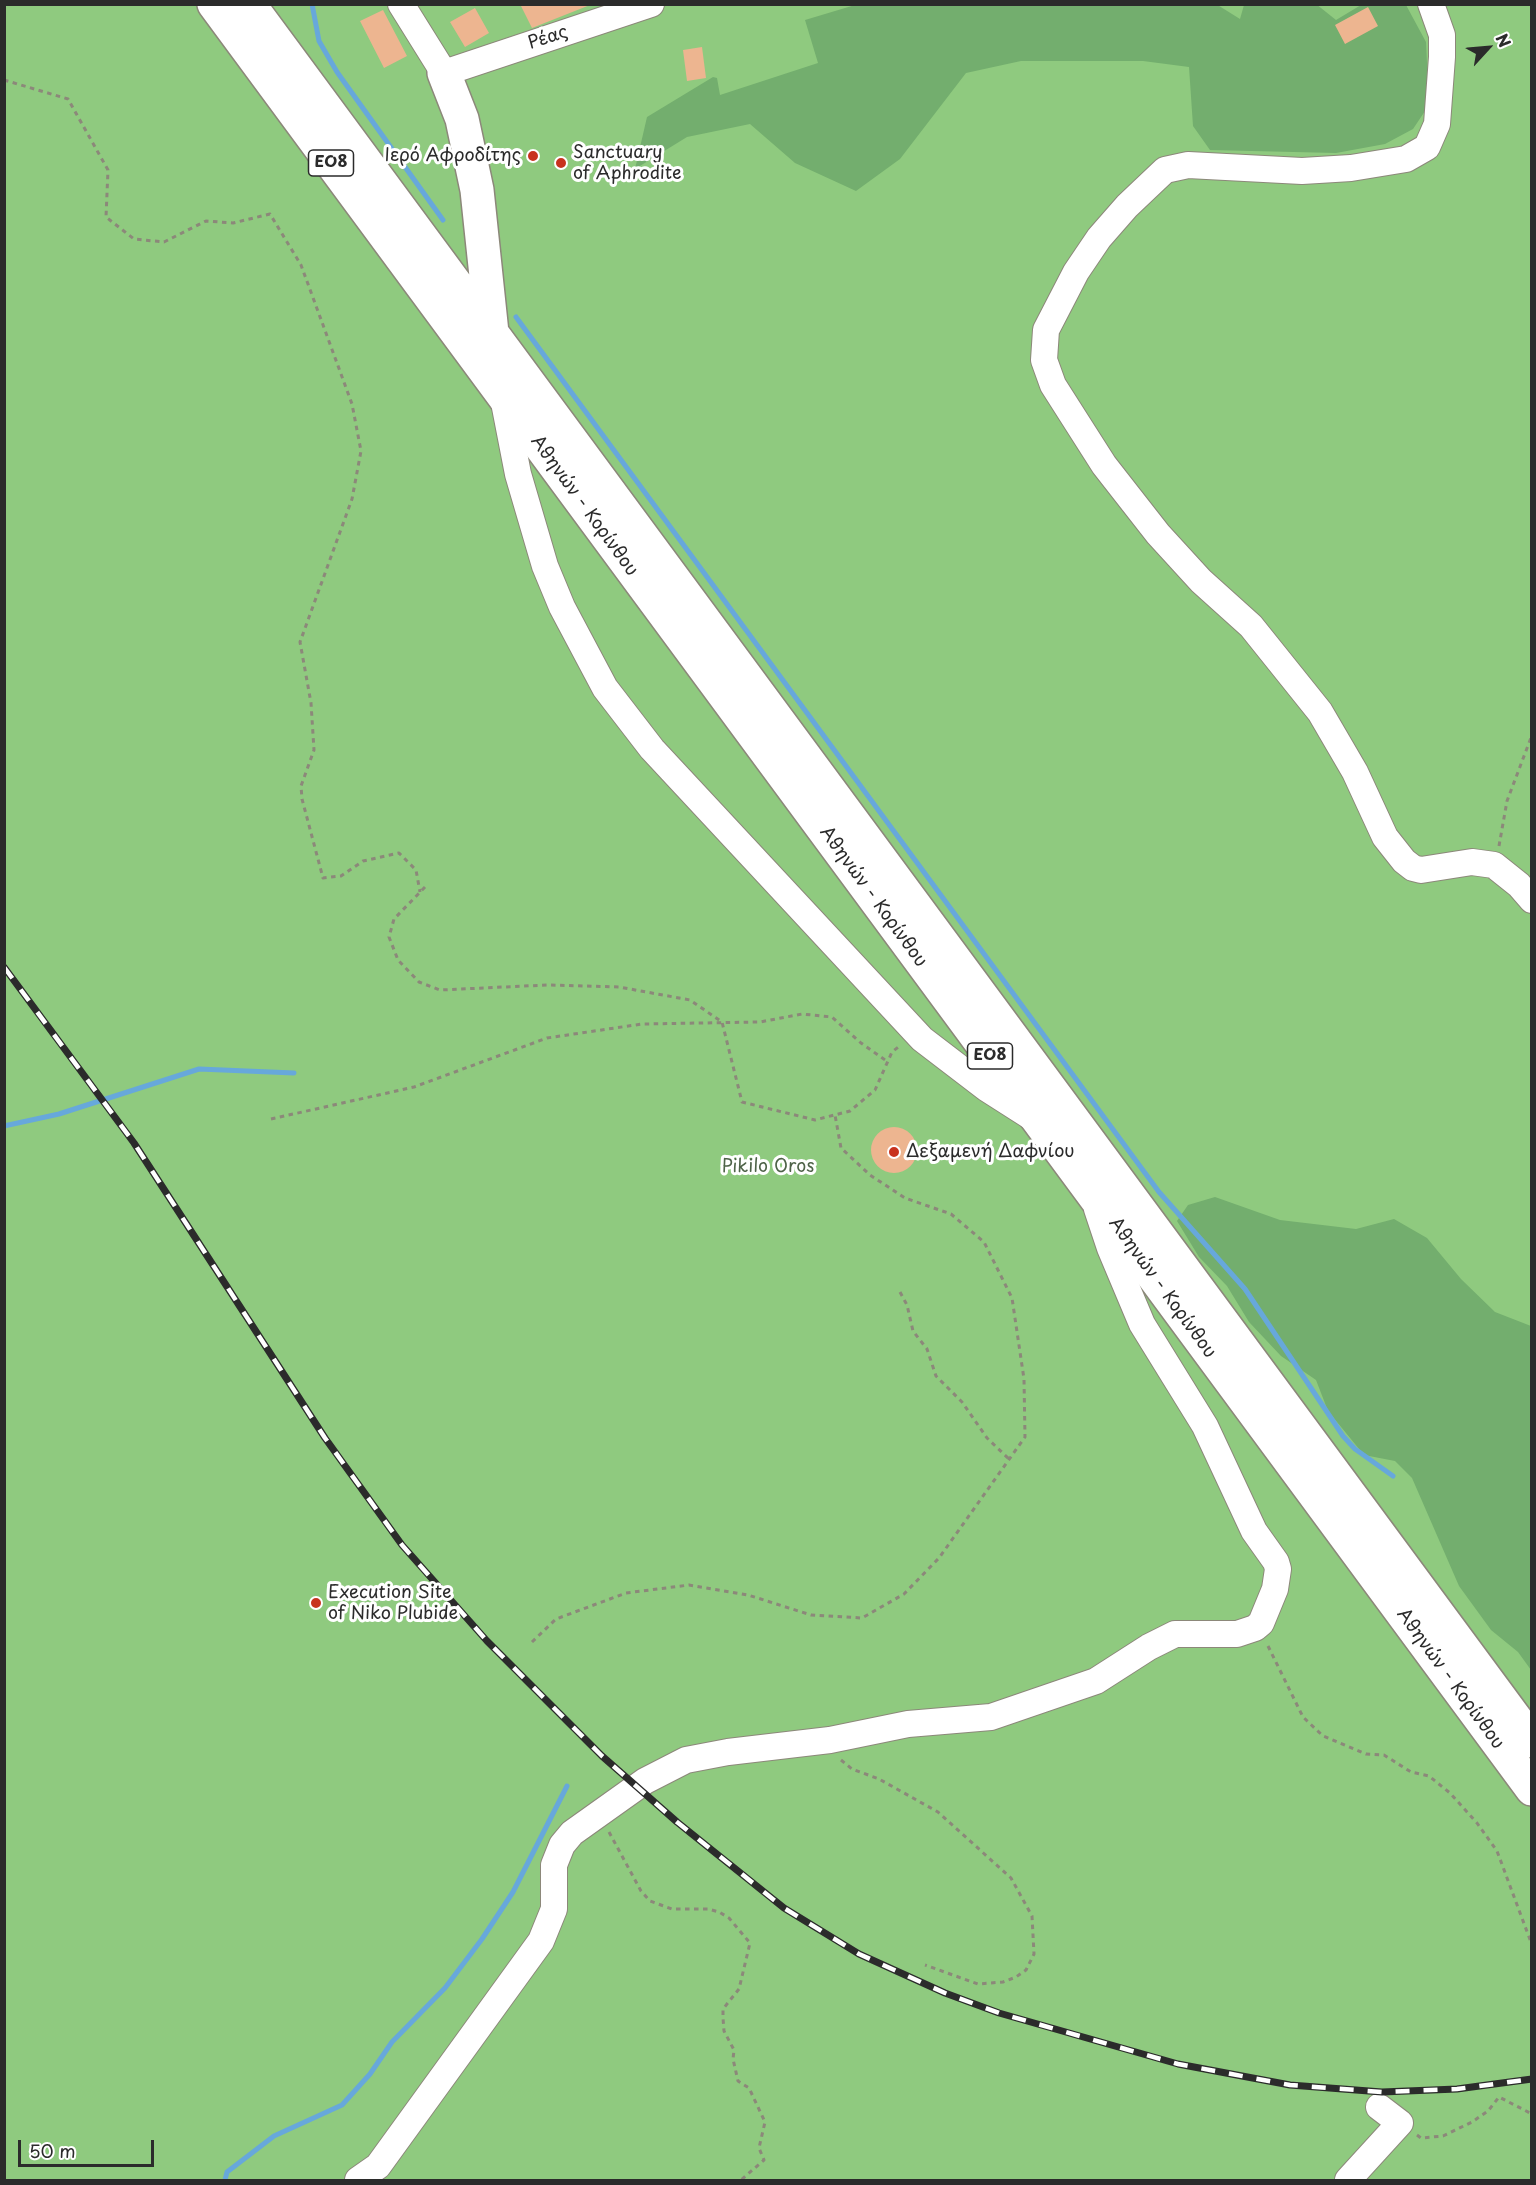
<!DOCTYPE html>
<html>
<head>
<meta charset="utf-8">
<style>
  body { margin:0 }
  #map { position:relative; width:1536px; height:2185px; overflow:hidden; background:#eee5c8; font-family:"Playpen Sans",sans-serif }
  canvas { display:block }
  .frame { position:absolute; inset:0; border:6px solid #2b2b2b; pointer-events:none }
  .north { position:absolute; left:1458px; top:18px; width:60px; height:60px; -webkit-text-stroke:4px #fff; paint-order:stroke; rotate:64deg; font-size:16px; font-weight:700; line-height:24px; text-align:center; color:#2b2b2b }
  .north::after { content:''; display:block; margin:auto; width:21px; height:27px; background:#2b2b2b; clip-path:polygon(50% 0,100% 100%,50% 72%,0 100%) }
  .scale { position:absolute; left:18px; top:2140px; width:136px; height:27px; box-sizing:border-box; border:3px solid #2b2b2b; border-top:0; padding-left:8px; font-size:18px; line-height:21px; white-space:nowrap; color:#2b2b2b; -webkit-text-stroke:4px #fff; paint-order:stroke }
</style>
</head>
<body>
<div id="map">
<canvas width="1536" height="2185"></canvas>
<div class="frame"></div>
<div class="north">N</div>
<div class="scale">50 m</div>
</div>
<script>
const context = document.querySelector('canvas').getContext('2d');
context.lineJoin = 'round';
function paint(path, color) { context.fillStyle = color; context.fill(path, 'evenodd'); }
const toPath = rows => new Path2D(rows.map(r => 'M' + r).join(''));
function stroke(path, color, width, dash) { context.strokeStyle = color; context.lineWidth = width; context.lineCap = dash ? 'butt' : 'round'; context.setLineDash(dash || []); context.stroke(path); }
function drawText(font, color, halo, rows, align = 'center') {
  context.font = font + ' "Playpen Sans",sans-serif'; context.lineWidth = 6; context.setLineDash([]); context.textBaseline = 'middle'; context.strokeStyle = halo; context.fillStyle = color; for (const [text, x, y, turn = 0] of rows) {
    context.save(); context.translate(x, y); context.rotate((+turn || 0) * Math.PI / 180); context.textAlign = isNaN(turn) ? turn : align; if (halo) context.strokeText(text, 0, 0); context.fillText(text, 0, 0); context.restore();
  }
}
paint(toPath([
  [5,5,1531,5,1531,2180,5,2180]
]), '#8fca7f');
paint(toPath([
  [1216,4,1240,19,1244,5,1316,4,1336,20,1361,5,1406,5,1426,42,1429,105,1413,129,1385,144,1336,153,1210,150,1193,126,1189,67,1143,61,1021,61,966,73,900,159,856,191,795,163,750,124,687,137,635,169,647,117,713,77,717,78,720,95,818,63,805,20,855,5],
  [1215,1197,1280,1220,1356,1229,1394,1219,1427,1238,1461,1279,1495,1312,1531,1326,1531,1670,1518,1652,1491,1630,1459,1586,1412,1478,1395,1461,1364,1455,1328,1411,1316,1380,1281,1356,1249,1322,1227,1286,1199,1257,1177,1221,1188,1205]
]), '#73ae6e');
stroke(toPath([
  [312,4,319,41,337,72,443,220],
  [516,317,1159,1192,1245,1289,1343,1436,1355,1449,1393,1476],
  [4,1126,59,1114,199,1069,294,1073],
  [225,2180,227,2172,274,2136,342,2105,370,2074,392,2042,445,1988,482,1939,513,1892,567,1786]
]), '#67a8db', 5);
paint(toPath([
  [520,4,590,4,590,5,532,28],
  [1368,7,1378,26,1345,44,1335,25],
  [475,8,489,33,465,47,450,22],
  [383,10,407,56,384,68,360,21],
  [702,47,706,78,687,81,683,50],
  '871 1150a23 23 0 1 1 46 0a23 23 0 1 1-46 0Z'
]), '#edb590');
const minor = toPath([
  [401,4,444,73,651,4],
  [1431,4,1442,35,1442,57,1437,124,1427,147,1406,159,1351,168,1302,171,1188,165,1165,170,1127,206,1099,238,1076,272,1046,330,1044,360,1053,385,1104,465,1158,534,1201,581,1251,626,1320,712,1355,772,1385,837,1404,861,1413,868,1421,870,1472,862,1494,865,1519,885,1532,900],
  [503,397,518,474,545,566,562,607,605,688,652,749,922,1039,986,1088,1033,1118],
  [358,2180,378,2166,541,1941,554,1909,554,1865,562,1845,572,1833,645,1781,686,1760,728,1752,830,1740,908,1724,991,1717,1096,1681,1149,1647,1175,1634,1237,1634,1255,1628,1261,1623,1275,1589,1278,1569,1276,1562,1254,1531,1205,1426,1142,1324,1110,1248,1097,1209],
  [1348,2180,1400,2123,1379,2107]
]);
const highway = toPath([
  [214,4,1532,1789],
  [249,4,1532,1741],
  [444,73,462,119,477,190,492,333]
]);
stroke(minor, '#8c887a', 28);
stroke(highway, '#8c887a', 36);
stroke(toPath([
  [4,80,68,99,108,170,106,217,134,239,164,242,206,221,233,223,270,214,301,265,352,404,361,451,352,499,300,642,311,703,314,750,301,786,302,799,323,878,341,876,363,861,399,853,416,870,420,892],
  [1499,846,1507,801,1532,735],
  [425,887,394,919,389,937,398,960,419,982,440,990,547,985,619,987,690,1000,722,1022,742,1102,815,1120,850,1111,875,1090,892,1052,901,1045],
  [271,1119,414,1087,547,1038,642,1024,760,1022,802,1014,832,1017,861,1043,888,1062],
  [900,1292,907,1305,913,1331,927,1349,936,1376,962,1402,987,1438,1009,1459],
  [532,1642,556,1619,626,1593,689,1585,748,1595,811,1615,862,1618,904,1594,939,1558,1025,1437,1024,1379,1012,1298,984,1242,951,1214,905,1198,870,1175,841,1148,835,1115],
  [1268,1646,1303,1717,1323,1736,1366,1754,1384,1755,1411,1772,1429,1776,1450,1793,1477,1823,1497,1851,1532,1945],
  [841,1760,852,1769,879,1779,938,1812,1011,1878,1032,1916,1034,1954,1026,1970,1016,1977,1003,1982,978,1984,925,1965],
  [609,1832,641,1891,650,1901,672,1909,708,1909,719,1912,729,1918,750,1943,739,1989,723,2009,723,2018,724,2031,734,2050,733,2059,738,2081,749,2088,765,2122,759,2148,764,2160,741,2180],
  [1417,2135,1421,2138,1443,2136,1472,2122,1488,2111,1499,2097,1532,2114]
]), '#8c887a', 3, [4.5, 4.5]);
stroke(minor, '#fff', 26);
stroke(highway, '#fff', 33);
const rail = toPath([
  [4,967,134,1143,325,1438,402,1545,487,1641,602,1756,677,1822,784,1908,859,1954,945,1993,999,2013,1178,2064,1290,2085,1382,2092,1457,2089,1532,2079]
]);
stroke(rail, '#2b2b2b', 7);
stroke(rail, '#fff', 4.5, [14]);
for (const [x, y, r, color] of [
  [533,156,6,"#c8321e"],
  [561,163,6,"#c8321e"],
  [894,1152,6,"#c8321e"],
  [316,1603,6,"#c8321e"]
]) { const dot = new Path2D(); dot.arc(x, y, r, 0, 2 * Math.PI); context.fillStyle = color; context.fill(dot); stroke(dot, '#fff', 2); }
for (const [x, y, w] of [
  [331,163,45],
  [990,1056,45]
]) { const box = new Path2D(); box.roundRect(x - w / 2, y - 13, w, 26, 4.5); context.fillStyle = '#fff'; context.fill(box); stroke(box, '#2b2b2b', 1.5); }
drawText('bold 16px', '#2b2b2b', null, [
  ["ΕΟ8",331,163],
  ["ΕΟ8",990,1056]
]);
drawText('18px', '#2b2b2b', '#fff', [
  ["Ρέας",548,38,-18],
  ["Αθηνών - Κορίνθου",584,506,54],
  ["Αθηνών - Κορίνθου",873,897,54],
  ["Αθηνών - Κορίνθου",1162,1288,54],
  ["Αθηνών - Κορίνθου",1450,1679,54]
]);
drawText('18px', '#2b2b2b', '#fff', [
  ["Sanctuary",573,153],
  ["of Aphrodite",573,174],
  ["Ιερό Αφροδίτης",521,156,"right"],
  ["Δεξαμενή Δαφνίου",906,1152],
  ["Execution Site",328,1593],
  ["of Niko Plubide",328,1614]
], 'left');
drawText('18px', '#4e6348', '#fff', [
  ["Pikilo Oros",768,1167]
]);
</script>
</body>
</html>
